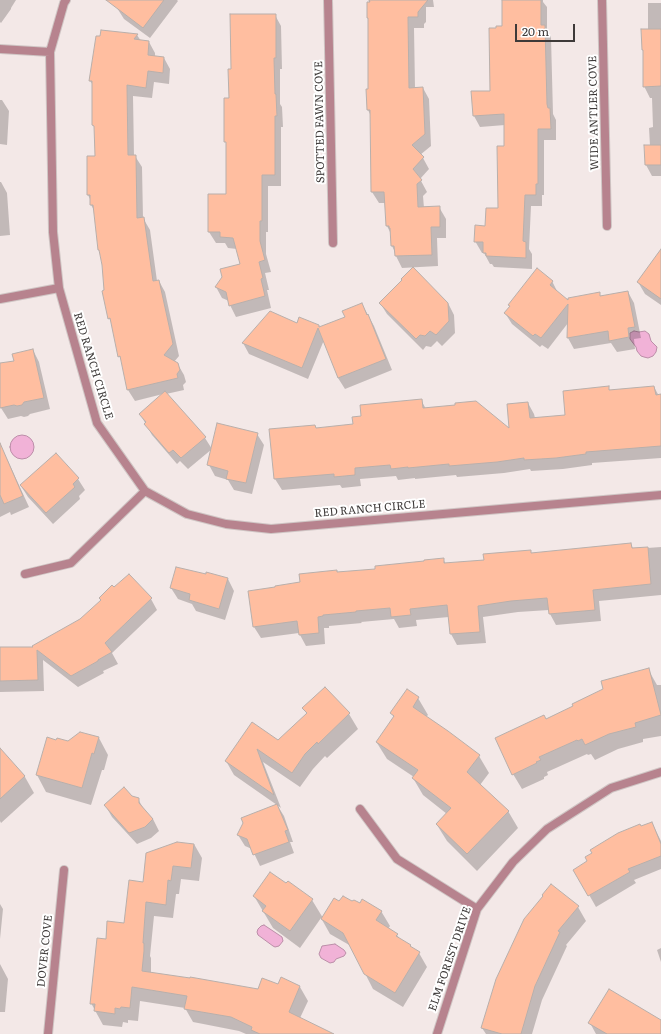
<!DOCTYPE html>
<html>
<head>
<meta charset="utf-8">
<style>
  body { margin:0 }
  #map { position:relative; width:661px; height:1034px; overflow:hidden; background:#f3e8e7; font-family:Literata,serif }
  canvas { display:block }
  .scale { position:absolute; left:515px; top:24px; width:60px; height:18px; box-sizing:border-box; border:2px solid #3e3a39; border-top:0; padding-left:5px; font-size:12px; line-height:14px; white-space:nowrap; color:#3e3a39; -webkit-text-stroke:3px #fff; paint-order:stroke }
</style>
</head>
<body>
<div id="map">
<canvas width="661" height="1034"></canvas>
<div class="scale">20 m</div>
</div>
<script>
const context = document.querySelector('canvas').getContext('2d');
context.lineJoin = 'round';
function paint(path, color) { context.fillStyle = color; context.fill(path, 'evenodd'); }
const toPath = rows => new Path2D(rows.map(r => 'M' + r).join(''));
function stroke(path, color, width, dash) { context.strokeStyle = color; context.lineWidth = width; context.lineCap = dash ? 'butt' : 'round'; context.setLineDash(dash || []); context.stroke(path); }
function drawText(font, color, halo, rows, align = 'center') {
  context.font = font + ' Literata,serif'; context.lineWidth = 4; context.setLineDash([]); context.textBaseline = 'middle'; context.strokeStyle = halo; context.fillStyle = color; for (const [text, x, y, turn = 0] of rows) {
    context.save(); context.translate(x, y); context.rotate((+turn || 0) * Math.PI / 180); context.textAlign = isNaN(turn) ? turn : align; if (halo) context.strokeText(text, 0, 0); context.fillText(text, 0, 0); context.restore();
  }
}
const water = toPath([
  [634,331,639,332,645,331,649,334,651,341,657,347,656,352,653,356,648,358,644,357,641,356,637,351,636,347,630,339,630,333,634,331],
  '10 447a12 12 0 1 1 24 0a12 12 0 1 1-24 0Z',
  [264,925,282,937,283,941,279,946,275,947,273,946,258,935,257,932,258,929,261,926,264,925],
  [335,944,344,950,346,953,344,956,336,959,334,962,330,963,321,958,319,954,322,946,335,944]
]);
paint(water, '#f1b2d7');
stroke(water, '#bb8ea8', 1);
paint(toPath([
  [0,0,16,0,11,8,11,9,1,23,0,22],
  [123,0,177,0,178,1,150,38,124,19,117,8],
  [369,0,433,0,434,7,426,7,426,22,424,24,424,28,414,28,415,88,423,88,429,99,431,146,420,155,423,158,429,169,420,179,427,192,423,196,424,208,439,207,446,219,446,238,437,238,438,266,402,268,396,256,395,252,392,246,391,234,387,226,386,203,379,203,372,192,371,116,368,110,369,90],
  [503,0,543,0,543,2,547,7,547,30,551,37,553,114,556,120,556,140,544,140,544,195,542,195,542,206,531,206,529,249,532,254,532,269,494,267,492,264,490,264,484,253,482,253,475,241,499,209,505,147,505,125,480,127,474,116,491,92,497,29,503,26],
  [648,3,661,3,661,176,652,176,646,165,650,146,649,128,653,127,652,98,650,98,644,86,644,52,643,50,648,30],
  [275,15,281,26,282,69,280,69,280,104,282,107,283,127,281,127,281,186,268,186,268,232,266,232,266,254,271,272,265,273,269,290,267,290,271,308,236,317,230,305,229,301,222,298,216,287,241,264,237,249,228,248,225,243,216,243,209,232,209,195,227,195,227,144,225,141,232,70],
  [102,32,137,35,141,41,149,42,155,53,155,57,164,58,170,69,169,84,154,82,152,98,133,96,134,156,135,156,142,167,143,218,150,230,157,281,159,281,165,292,179,356,174,362,177,363,184,375,186,382,183,385,184,390,166,394,205,438,212,449,188,469,180,461,177,464,152,435,140,414,163,394,135,401,128,390,122,361,119,356,112,324,109,318,103,265,94,210,91,205,91,201,88,195,87,175,96,157,95,128,93,125,93,85,90,81,97,37,101,37],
  [0,100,2,100,9,111,7,145,0,144],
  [0,182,1,182,7,193,10,235,0,236],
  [661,251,661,305,645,294,638,282],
  [552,281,558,293,569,302,599,293,601,297,628,292,634,303,641,338,634,339,635,349,617,352,611,343,574,349,568,338,568,323,548,349,542,345,540,347,512,324,505,313],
  [380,303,448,303,454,315,455,333,442,346,437,341,431,347,426,346,423,350,387,314],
  [362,304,374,326,392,370,345,389,338,378,324,340,308,379,249,354,243,343,270,312,298,324,319,326,319,328,346,317],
  [33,350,39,362,50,409,30,414,28,416,24,417,21,416,8,419,1,408,0,402,0,364,15,361],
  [608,387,610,391,654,387,659,396,661,395,661,458,592,463,592,465,563,469,531,471,530,469,504,473,457,477,456,475,415,479,415,478,398,480,396,476,360,479,361,486,342,488,340,485,282,490,275,479,270,430,315,426,316,429,354,425,362,417,421,400,426,409,510,430,528,403,534,414,535,418,566,416],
  [257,434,264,445,252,494,234,490,228,480,215,476,209,465],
  [2,450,8,461,29,507,11,515,10,512,0,517,0,451],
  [55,454,78,479,85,490,79,496,80,499,53,524,28,497,21,486],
  [631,544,633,549,661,547,661,595,599,601,601,621,556,625,550,614,549,610,518,612,483,617,486,643,457,645,451,634,449,617,416,620,417,626,399,628,394,619,361,622,362,623,329,626,329,628,324,628,325,644,306,646,300,635,299,633,261,638,254,627,301,583,337,571,338,573,376,570,443,559,446,564,485,560,530,551,532,554],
  [228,579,234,591,225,620,196,611,192,604,178,599,171,588],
  [151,599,157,610,112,653,118,664,103,671,104,673,78,687,43,660,44,691,0,692,0,648,34,648],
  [648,669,657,685,661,685,661,736,643,739,643,742,618,749,595,760,591,754,588,755,587,754,547,772,548,775,544,777,544,779,522,789,513,774,546,720],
  [325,688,349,714,358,729,327,758,325,756,313,769,300,787,263,762,281,808,277,805,284,816,293,842,290,842,294,853,260,866,252,849,245,846,238,835,277,805,234,775,226,761,252,723,279,742,307,715,304,708],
  [418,698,428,715,426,717,448,732,479,756,489,773,480,785,508,811,518,828,477,871,447,841,437,825,447,814,423,795,413,778,414,777,387,759,377,743,394,717,391,713],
  [99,738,108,755,104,770,102,770,91,805,46,792,37,775,68,742],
  [0,750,25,777,34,793,1,823,0,821],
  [131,797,138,799,145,811,153,819,159,831,151,838,137,844,112,817,105,805],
  [652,823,661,841,661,869,634,880,636,883,596,907,575,870,641,827],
  [194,844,202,858,199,881,181,879,179,894,176,894,173,918,154,916,150,956,151,958,151,973,258,990,278,985,281,979,300,987,308,1001,300,1018,332,1034,246,1034,239,1031,193,1022,185,1008,140,1001,138,1021,128,1020,128,1023,123,1022,122,1027,103,1025,91,1003,107,940,125,924,144,883],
  [551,885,578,907,586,921,566,945,567,946,542,1000,532,1034,486,1034,482,1028],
  [254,896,312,900,323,918,340,902,353,903,381,911,390,926,388,929,397,935,400,939,410,946,412,948,419,953,427,967,403,1007,373,989,351,946,330,934,321,918,300,948,273,928],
  [0,904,3,909,0,939],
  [661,948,661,962,657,950],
  [0,964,8,979,5,1012,0,1012],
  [590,1023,661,1031,661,1034,596,1034]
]), '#0003');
const building = toPath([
  [106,0,164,0,143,28,106,0],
  [369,0,428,0,418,12,418,17,408,17,409,88,423,87,425,134,412,145,424,157,413,169,422,180,417,184,418,207,440,206,440,227,431,227,432,255,395,256,394,246,391,246,390,228,389,228,389,226,386,226,384,192,371,192,370,110,367,110,366,89,368,89,368,18,367,18,367,2,370,2,369,0],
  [502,0,541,0,541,25,545,25,547,104,548,108,550,108,551,129,538,129,538,184,536,184,536,195,525,195,523,241,526,242,526,258,486,256,486,253,483,253,483,242,474,242,475,225,485,226,486,208,498,208,497,146,504,146,504,114,473,116,471,91,490,91,489,28,496,28,496,26,502,26,502,0],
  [230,14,276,14,276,58,274,58,275,94,276,94,277,116,275,116,275,175,262,175,262,221,260,221,260,241,265,260,259,262,263,278,261,279,265,296,229,306,226,292,215,287,222,277,220,269,240,264,233,238,220,237,220,232,208,232,208,194,226,194,226,142,224,142,224,98,229,98,228,69,231,69,230,14],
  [641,29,661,29,661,86,643,87,643,50,642,50,641,29],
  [101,30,138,34,134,39,149,41,148,55,164,57,163,73,148,71,146,88,127,85,128,155,136,155,137,218,144,217,153,281,159,280,173,344,164,355,178,363,180,370,177,374,178,378,127,390,120,356,118,357,110,318,108,319,102,291,104,290,102,265,99,250,98,250,93,205,90,205,90,195,87,195,87,156,95,156,94,126,92,125,92,81,89,81,96,36,100,36,101,30],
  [644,145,661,145,661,165,645,165,644,145],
  [661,249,661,299,637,282,661,249],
  [413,267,448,303,449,321,436,335,430,331,425,336,420,335,416,339,379,303,402,280,401,279,413,267],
  [537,268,553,281,550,285,568,300,568,298,600,292,600,296,628,291,635,327,628,328,629,337,609,341,608,331,567,338,568,304,541,338,535,334,533,336,504,313,510,306,508,305,537,268],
  [362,303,367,315,368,314,386,359,338,378,318,328,302,368,242,343,270,311,297,323,299,317,319,325,319,327,345,317,342,311,362,303],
  [33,349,44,398,24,402,22,405,17,406,14,405,0,408,0,363,14,361,12,354,33,349],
  [609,386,609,390,654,386,656,395,661,394,661,446,586,452,586,454,556,458,524,460,524,458,497,462,449,466,449,464,408,468,408,467,391,469,390,465,355,468,355,475,334,477,334,474,274,479,269,429,315,425,316,428,353,424,352,417,361,416,360,405,422,399,423,408,455,405,455,403,476,401,509,428,507,404,528,402,530,418,565,415,563,391,609,386],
  [165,391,206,437,181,458,173,450,169,453,144,424,146,422,139,414,165,391],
  [217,423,258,433,246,483,226,479,228,471,207,465,217,423],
  [0,443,23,496,4,504,0,495,0,443],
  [56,453,79,478,73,484,75,487,46,513,20,485,56,453],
  [631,543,632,548,648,547,651,584,593,590,595,610,549,614,547,598,511,601,478,606,480,632,450,634,447,605,410,609,411,615,391,617,390,608,356,611,356,612,323,615,323,616,318,617,319,633,299,635,297,621,253,627,248,591,275,587,275,586,300,582,299,574,337,570,337,572,375,569,375,566,424,561,424,560,444,558,444,563,484,560,483,554,531,550,531,553,631,543],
  [176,567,206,574,206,572,228,578,219,609,189,600,190,594,170,588,176,567],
  [129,574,152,598,105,643,112,652,98,660,98,661,71,676,37,650,38,680,0,681,0,647,33,647,32,646,80,619,101,600,99,598,112,585,114,587,129,574],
  [649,668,661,715,635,723,636,727,609,734,585,745,582,739,578,741,577,740,539,757,541,760,536,762,537,763,512,775,495,738,544,715,546,719,573,706,572,704,603,689,601,681,649,668],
  [325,687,350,713,318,744,317,742,305,754,292,773,257,749,274,795,225,761,252,722,278,740,307,713,302,708,325,687],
  [407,689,419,697,413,707,448,731,480,755,467,772,509,811,467,854,436,824,451,808,412,778,418,770,376,742,394,716,390,713,407,689],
  [80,732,99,737,94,754,92,753,82,788,36,775,47,737,56,740,57,738,68,741,80,732],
  [0,748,25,776,0,799,0,748],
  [124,787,132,796,139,798,139,803,153,819,145,827,129,833,104,805,124,787],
  [277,804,288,830,285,831,289,842,253,855,247,839,237,835,243,823,241,818,277,804],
  [652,822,661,844,661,856,628,869,630,872,588,896,573,870,587,861,585,857,592,853,590,850,618,833,640,824,641,826,652,822],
  [177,842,194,844,191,868,173,866,171,881,168,880,166,905,146,902,143,943,144,943,144,951,142,971,190,978,190,977,258,989,262,978,278,984,281,977,300,986,289,1012,334,1034,260,1034,251,1030,252,1027,231,1017,184,1009,187,996,132,987,130,1008,121,1007,120,1009,115,1008,115,1014,94,1011,95,1004,90,1004,97,938,106,939,107,921,124,923,129,880,143,882,146,853,177,842],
  [270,872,286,883,288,881,313,899,290,931,262,911,266,906,253,896,270,872],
  [551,884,579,906,558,931,560,932,535,986,521,1034,502,1034,481,1028,496,979,524,919,543,896,542,895,551,884],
  [343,896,352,901,354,900,360,903,362,899,382,911,376,920,398,934,396,936,411,945,410,946,420,952,395,993,364,974,343,933,321,919,334,898,339,901,343,896],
  [609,989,661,1020,661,1034,607,1034,588,1023,609,989]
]);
paint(building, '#ffbea0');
stroke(building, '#b8afab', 1);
const minor = toPath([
  [66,0,64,3,50,52,53,232,59,288,97,423,145,491,187,514,226,524,271,529,661,495],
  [328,0,333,243],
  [602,0,607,226],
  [0,49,50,52],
  [0,299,59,288],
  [25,574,71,563,145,491],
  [360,809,397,859,477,909],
  [48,1034,64,870],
  [437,1034,477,909,513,862,547,829,611,788,661,772]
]);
stroke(minor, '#cfc5c4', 10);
stroke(minor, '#b7838e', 8);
drawText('11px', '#3e3a39', '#fff', [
  ["WIDE ANTLER COVE",594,113,-91],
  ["SPOTTED FAWN COVE",320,122,-91],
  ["RED RANCH CIRCLE",93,366,73],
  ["RED RANCH CIRCLE",370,509,-5],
  ["DOVER COVE",45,951,-84],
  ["ELM FOREST DRIVE",450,959,-71]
]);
</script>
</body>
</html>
